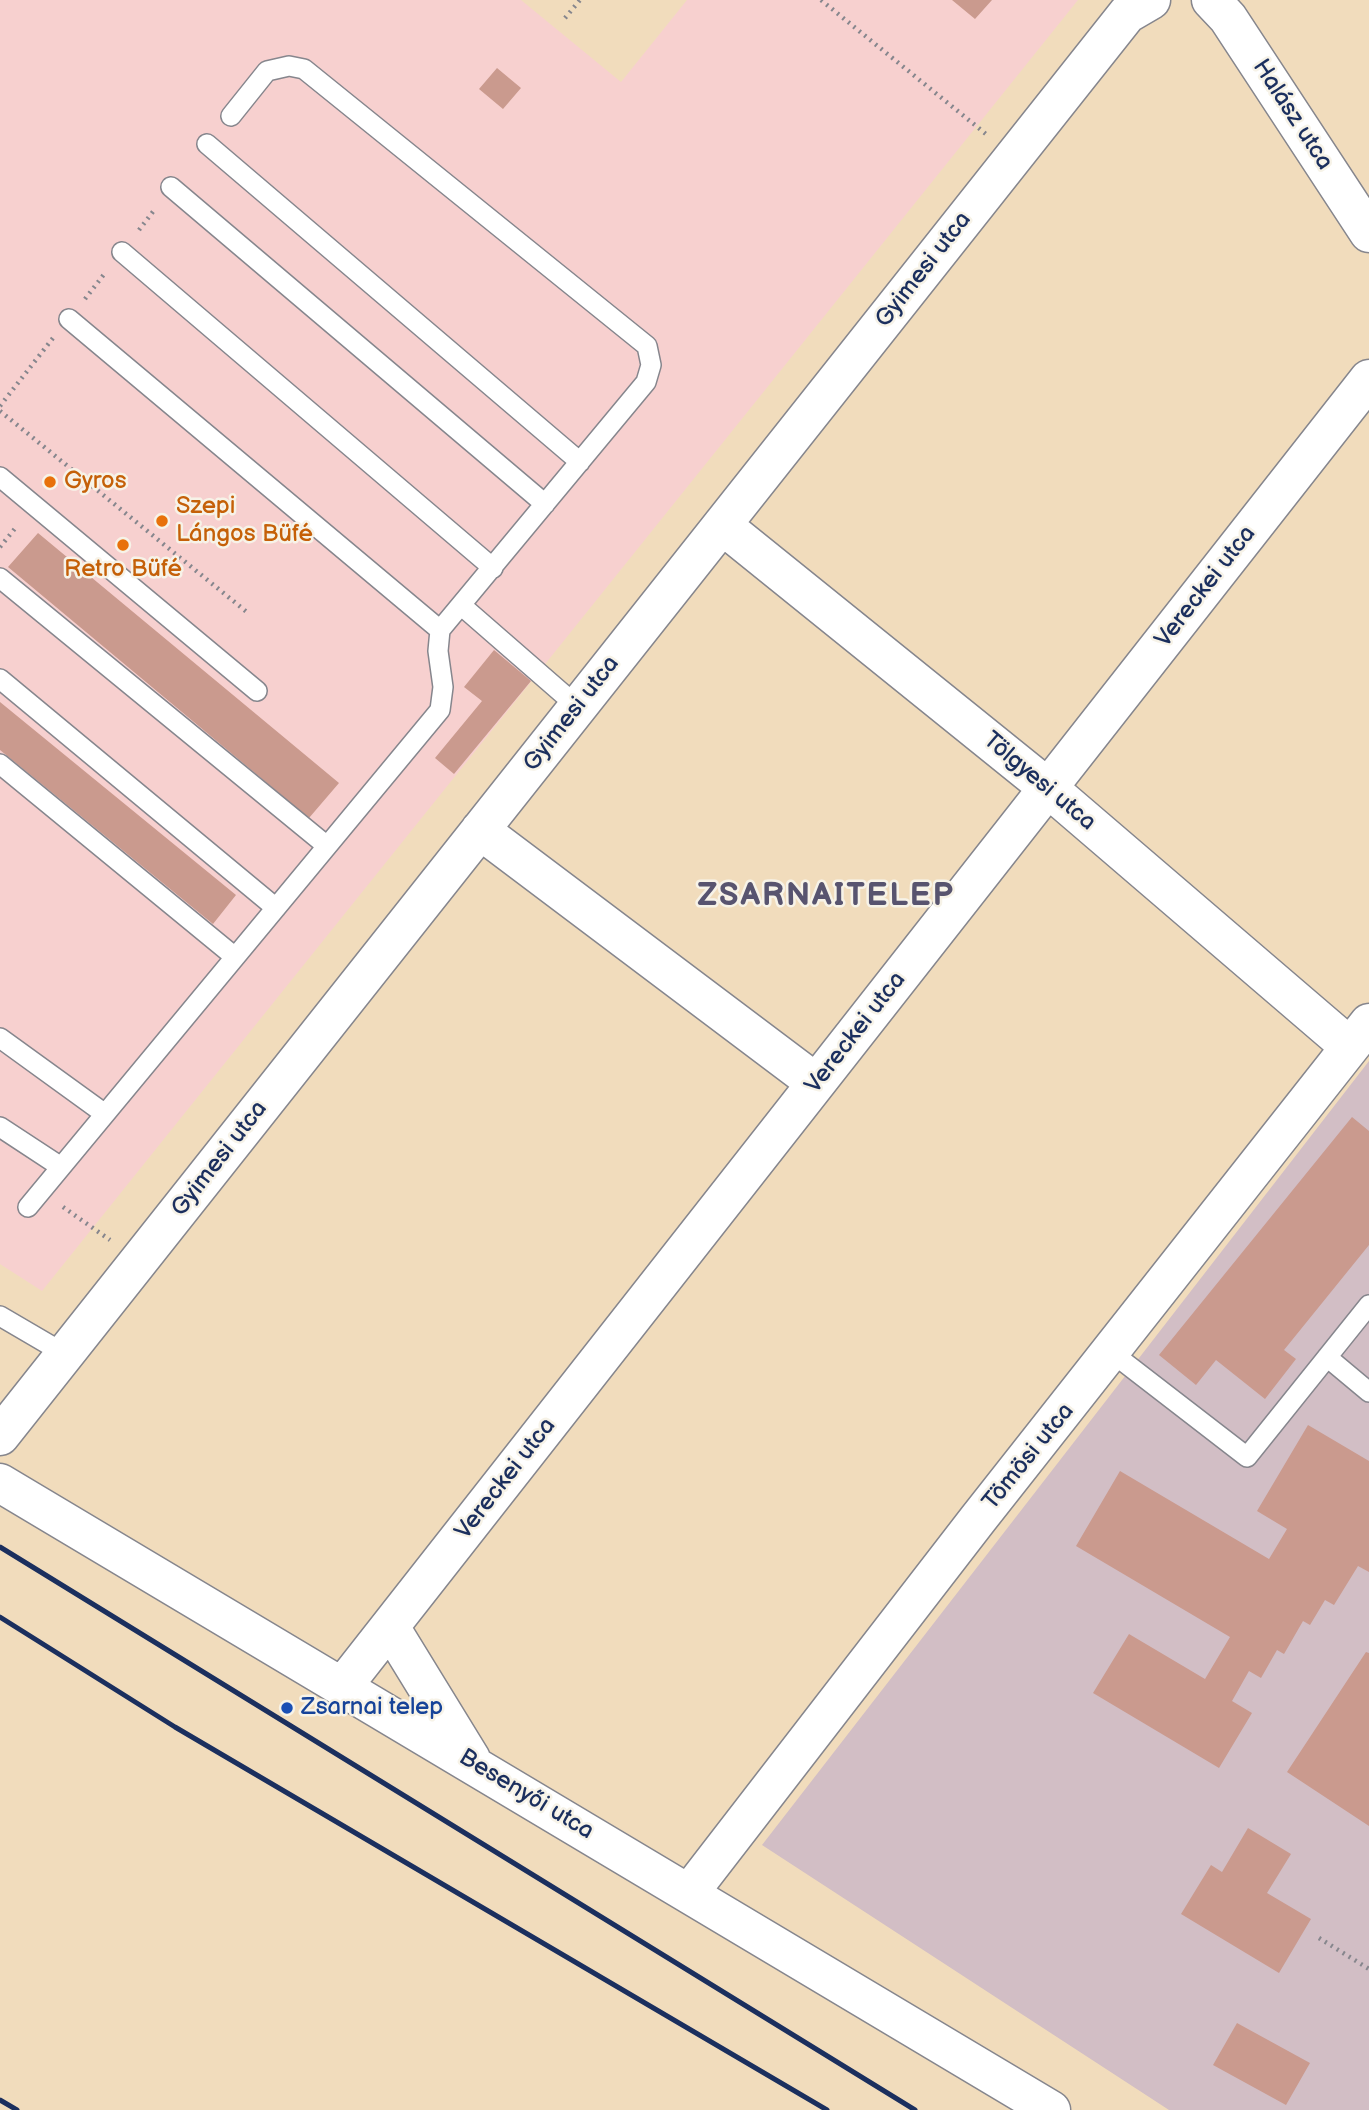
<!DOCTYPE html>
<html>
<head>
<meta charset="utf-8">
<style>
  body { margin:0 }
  canvas { display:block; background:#f1dcbc }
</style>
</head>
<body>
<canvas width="1369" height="2110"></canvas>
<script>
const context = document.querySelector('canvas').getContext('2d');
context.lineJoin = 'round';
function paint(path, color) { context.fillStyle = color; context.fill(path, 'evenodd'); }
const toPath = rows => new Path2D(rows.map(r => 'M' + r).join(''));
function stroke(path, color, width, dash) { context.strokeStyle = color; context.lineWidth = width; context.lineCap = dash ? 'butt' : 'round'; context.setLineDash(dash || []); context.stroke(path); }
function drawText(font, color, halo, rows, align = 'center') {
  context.font = font + ' "Balsamiq Sans",sans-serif'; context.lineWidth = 5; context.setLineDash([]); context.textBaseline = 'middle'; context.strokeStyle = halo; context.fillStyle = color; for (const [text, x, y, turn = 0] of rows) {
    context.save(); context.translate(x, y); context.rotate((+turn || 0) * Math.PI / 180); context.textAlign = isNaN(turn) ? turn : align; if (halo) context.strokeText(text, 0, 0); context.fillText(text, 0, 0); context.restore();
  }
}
paint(toPath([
  [0,0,521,0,621,82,687,0,1078,0,42,1291,0,1264]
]), '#f7d0cf');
paint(toPath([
  [1369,1061,1369,2110,1169,2110,762,1845]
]), '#d2bec5');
paint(toPath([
  [952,0,992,0,975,19],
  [497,68,521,88,503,109,479,89],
  [38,533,339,783,309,818,8,567],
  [494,650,531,681,454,774,435,758,482,701,464,687],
  [0,702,236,895,213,924,0,750],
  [1352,1117,1369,1131,1369,1245,1284,1350,1296,1359,1265,1399,1216,1360,1196,1385,1159,1355],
  [1308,1425,1369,1461,1369,1572,1358,1566,1334,1605,1325,1600,1310,1625,1303,1621,1284,1654,1277,1650,1261,1678,1249,1671,1232,1701,1252,1713,1219,1768,1093,1693,1129,1634,1205,1679,1230,1637,1076,1546,1120,1471,1269,1559,1287,1529,1257,1511],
  [1366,1652,1369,1653,1369,1826,1287,1772],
  [1248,1828,1291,1854,1267,1893,1311,1919,1279,1973,1181,1914,1211,1865,1222,1872],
  [1237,2023,1310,2063,1286,2105,1213,2065]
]), '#ca9a8e');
const lane = toPath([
  [207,144,580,462],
  [171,187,545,504],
  [122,252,493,568],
  [69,319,440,630],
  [0,477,257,691],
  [0,578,327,846],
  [462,606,578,707],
  [0,679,276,908],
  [0,764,235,957],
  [0,1038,105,1114],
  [0,1127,61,1167],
  [28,1207,440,710,443,687,438,651,440,630,646,382,651,365,647,346,304,69,289,66,267,71,231,116],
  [0,1316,65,1354],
  [1111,1352,1247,1457,1369,1305],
  [1327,1357,1369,1392]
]);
const street = toPath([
  [1211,0,1228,18,1369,233],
  [722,525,1048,788,1350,1047],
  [480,830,816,1083],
  [0,1436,1127,14,1151,0],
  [0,1483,1051,2110],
  [390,1627,471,1759],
  [343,1686,1369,379],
  [690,1892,978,1519,1369,1023]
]);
stroke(lane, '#86868d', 22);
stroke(street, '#86868d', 41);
stroke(toPath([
  [821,0,986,134],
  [565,18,580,0],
  [139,230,155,209],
  [85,299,105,273],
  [0,406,53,338],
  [0,411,248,613],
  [0,547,17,526],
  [63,1207,110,1240],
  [1319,1938,1369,1969]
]), '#86868d', 4.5, [2, 5]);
stroke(lane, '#fff', 19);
stroke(street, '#fff', 38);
stroke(toPath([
  [0,1547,915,2110],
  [0,1617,175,1727,827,2110],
  [0,2100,17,2110]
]), '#1b2f5e', 5);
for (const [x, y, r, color] of [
  [50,482,7,"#e8710a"],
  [162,521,7,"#e8710a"],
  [123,545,7,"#e8710a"],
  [287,1708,7,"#1a4fb4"]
]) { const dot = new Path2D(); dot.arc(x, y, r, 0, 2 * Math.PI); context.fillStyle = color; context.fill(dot); stroke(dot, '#f7f3e8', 2.5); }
drawText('24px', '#1b2f5e', '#f7f3e8', [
  ["Halász utca",1292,115,57],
  ["Gyimesi utca",924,270,-52],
  ["Vereckei utca",1206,587,-52],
  ["Gyimesi utca",572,714,-52],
  ["Tölgyesi utca",1039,782,40],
  ["Vereckei utca",856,1033,-52],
  ["Gyimesi utca",220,1159,-52],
  ["Tömösi utca",1029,1457,-51],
  ["Vereckei utca",506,1479,-52],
  ["Besenyői utca",526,1795,31]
]);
drawText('24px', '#c56008', '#f7f3e8', [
  ["Gyros",64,482],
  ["Szepi",176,507],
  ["Lángos Büfé",176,535],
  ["Retro Büfé",123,570,"center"]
], 'left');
drawText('24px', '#164399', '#f7f3e8', [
  ["Zsarnai telep",301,1708]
], 'left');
context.letterSpacing = '2px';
drawText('bold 32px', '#58546f', '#f7f3e8', [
  ["ZSARNAITELEP",826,897]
]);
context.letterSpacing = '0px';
</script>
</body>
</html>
